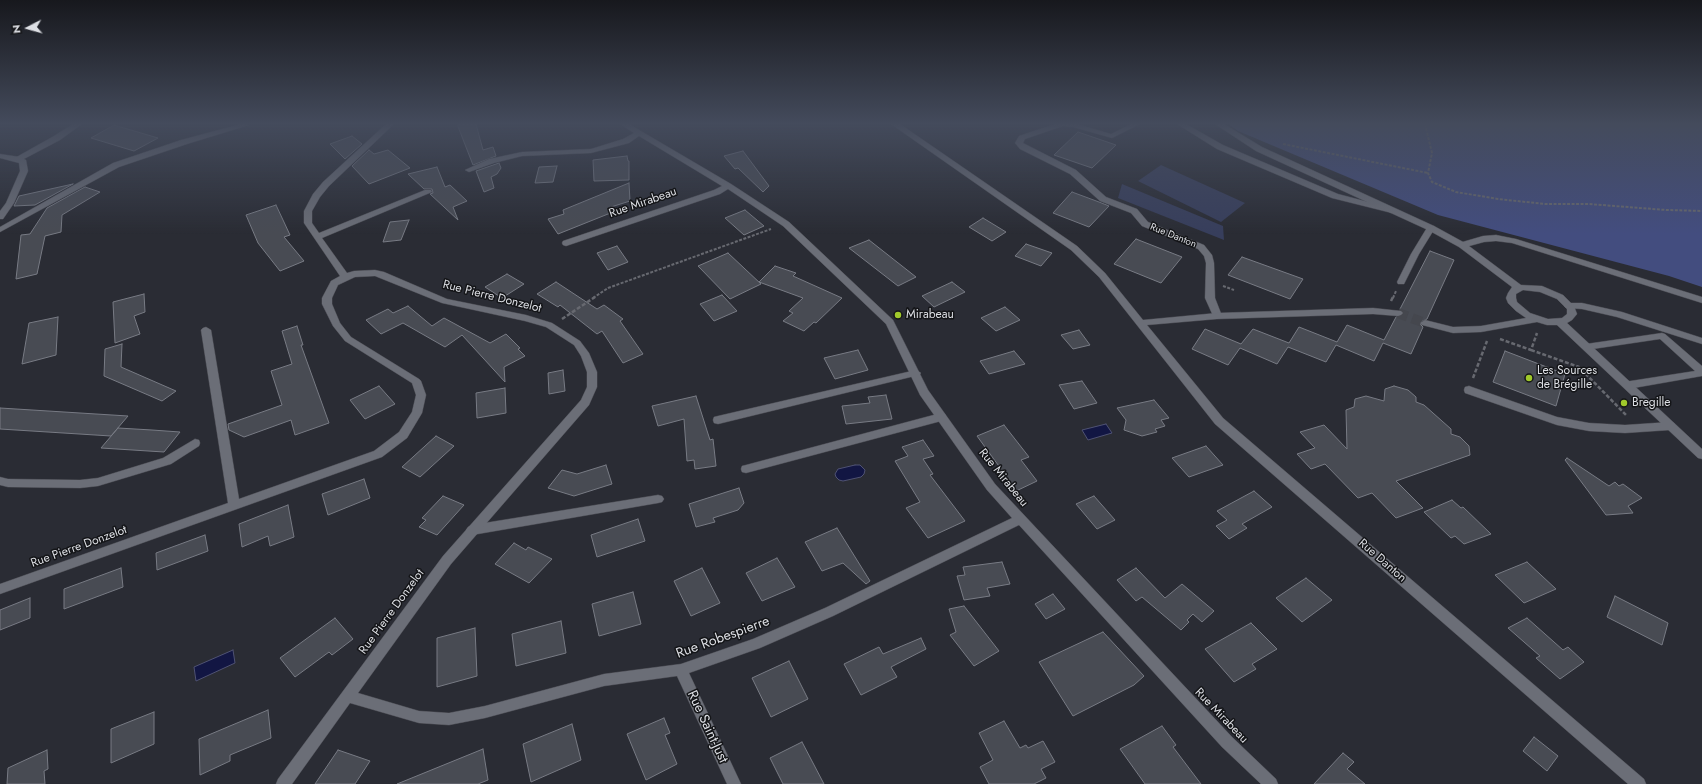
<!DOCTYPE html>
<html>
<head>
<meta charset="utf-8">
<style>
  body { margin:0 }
  #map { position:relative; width:1702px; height:784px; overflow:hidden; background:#2a2c34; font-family:Jost,sans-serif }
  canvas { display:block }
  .north { position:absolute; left:8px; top:8px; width:40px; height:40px; -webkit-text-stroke:3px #141518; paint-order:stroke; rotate:264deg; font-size:11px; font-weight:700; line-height:16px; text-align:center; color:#dddfe4 }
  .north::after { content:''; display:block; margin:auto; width:14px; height:18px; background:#dddfe4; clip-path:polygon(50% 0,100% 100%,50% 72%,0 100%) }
</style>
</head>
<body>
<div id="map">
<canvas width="1702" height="784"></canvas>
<div class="north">N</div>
</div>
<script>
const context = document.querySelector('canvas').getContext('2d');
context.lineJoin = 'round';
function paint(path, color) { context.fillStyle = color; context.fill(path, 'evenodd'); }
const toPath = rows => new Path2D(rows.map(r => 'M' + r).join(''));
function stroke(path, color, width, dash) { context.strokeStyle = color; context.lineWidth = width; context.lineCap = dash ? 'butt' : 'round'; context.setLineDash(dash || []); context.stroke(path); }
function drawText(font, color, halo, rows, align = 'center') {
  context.font = font + ' Jost,sans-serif'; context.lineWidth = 3; context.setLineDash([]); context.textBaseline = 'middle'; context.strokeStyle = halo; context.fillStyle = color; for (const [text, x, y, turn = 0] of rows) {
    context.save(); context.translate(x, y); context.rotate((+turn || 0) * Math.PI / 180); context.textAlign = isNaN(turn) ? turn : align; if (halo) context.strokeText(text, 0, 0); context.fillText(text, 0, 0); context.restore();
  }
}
paint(toPath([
  [1161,165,1245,203,1221,222,1138,181],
  [1122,184,1223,226,1224,240,1118,198]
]), '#373e5c');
paint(toPath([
  [1228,124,1702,124,1702,287,1669,276,1438,215,1238,131]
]), '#434d7f');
const water = toPath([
  [1106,424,1112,433,1088,440,1082,430,1106,424],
  [855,465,860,465,865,470,864,474,861,477,843,481,839,480,836,477,835,474,838,469,855,465],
  [233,650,235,663,196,681,194,667,233,650]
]);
paint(water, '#121643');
stroke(water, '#4f5273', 1);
const building = toPath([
  [457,124,476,124,483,150,493,147,496,156,473,165,457,124],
  [114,125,158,138,134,151,91,138,114,125],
  [1078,132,1116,145,1092,168,1054,155,1078,132],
  [352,136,362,144,345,159,330,144,352,136],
  [369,150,374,154,388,150,410,168,369,184,352,166,369,150],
  [743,151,769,186,763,192,738,168,735,169,724,156,743,151],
  [627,156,628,161,629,161,629,180,594,181,593,160,627,156],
  [499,163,501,168,497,174,491,177,494,188,484,192,476,171,499,163],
  [557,166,553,182,535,183,539,167,557,166],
  [437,167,445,187,450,185,467,201,453,207,458,220,430,194,433,193,432,189,424,189,408,174,437,167],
  [629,183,630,201,611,207,613,212,558,234,548,219,564,214,563,210,629,183],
  [73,184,35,205,14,206,19,196,73,184],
  [85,187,100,192,62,215,61,232,45,236,37,274,16,279,21,235,30,234,47,208,85,187],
  [1072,192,1099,202,1109,206,1089,227,1053,213,1072,192],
  [276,205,290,235,284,237,304,261,280,271,258,243,246,215,276,205],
  [745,210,764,226,744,235,725,218,745,210],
  [983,218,1006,232,992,241,969,227,983,218],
  [409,220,401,240,383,242,390,222,409,220],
  [1136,239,1182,257,1161,283,1114,264,1136,239],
  [869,240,916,277,898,286,849,248,869,240],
  [1026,244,1052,253,1041,266,1015,256,1026,244],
  [617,246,628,262,608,270,597,253,617,246],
  [1430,251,1454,260,1427,319,1419,323,1423,327,1411,354,1383,343,1374,361,1336,345,1326,362,1288,347,1277,364,1240,348,1228,365,1192,349,1205,329,1241,344,1253,329,1289,343,1299,327,1337,342,1347,325,1384,340,1396,317,1401,316,1404,314,1404,312,1400,309,1430,251],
  [728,253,761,284,730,299,698,266,728,253],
  [1242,257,1303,279,1290,299,1228,275,1242,257],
  [775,266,796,273,793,276,842,298,816,323,814,322,804,331,783,321,793,313,789,311,803,298,759,282,775,266],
  [507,274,524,284,502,298,485,287,507,274],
  [556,282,597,309,604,305,623,319,620,321,643,354,623,363,602,331,597,334,560,305,558,307,537,294,556,282],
  [952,282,965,292,934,307,922,296,952,282],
  [144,294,145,312,134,316,140,334,115,343,113,302,144,294],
  [722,295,737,311,714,321,700,304,722,295],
  [408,306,432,326,444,318,490,343,506,334,520,348,518,349,525,356,504,367,505,382,462,335,445,347,403,323,381,334,366,320,388,309,393,313,408,306],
  [1005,307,1020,320,996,331,981,318,1005,307],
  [58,317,56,355,22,364,29,323,58,317],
  [297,326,303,345,301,345,329,423,295,435,291,420,244,437,229,430,228,424,282,405,271,371,292,364,282,331,297,326],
  [1079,330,1090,345,1073,349,1061,335,1079,330],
  [122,344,121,367,176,391,162,401,104,376,105,349,122,344],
  [858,350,868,370,835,379,824,358,858,350],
  [1014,351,1025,364,989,374,980,361,1014,351],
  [1505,351,1565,374,1556,406,1493,382,1505,351],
  [563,370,565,391,549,394,548,373,563,370],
  [1082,381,1097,403,1074,409,1059,385,1082,381],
  [379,386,395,404,365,419,350,400,379,386],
  [1394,386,1408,390,1416,397,1416,402,1424,405,1451,429,1451,434,1460,437,1469,446,1470,455,1396,481,1423,508,1396,518,1372,493,1358,498,1325,464,1311,469,1297,454,1315,448,1300,432,1324,425,1347,449,1346,410,1354,407,1355,399,1366,396,1384,401,1385,389,1394,386],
  [505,388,506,413,477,418,476,393,505,388],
  [886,395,892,419,846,424,842,406,870,403,868,397,886,395],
  [696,396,710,440,713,439,716,466,695,469,694,460,687,461,684,419,658,426,652,406,696,396],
  [1154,400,1169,418,1161,420,1165,426,1155,429,1157,432,1142,436,1124,430,1126,420,1117,408,1154,400],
  [0,408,128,416,111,436,0,429,0,408],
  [1004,425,1029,457,1021,460,1037,481,1014,492,998,471,1001,469,977,436,1004,425],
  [118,428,152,430,180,432,164,452,101,448,118,428],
  [436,436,454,446,420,477,402,467,436,436],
  [923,440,934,456,923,459,933,474,930,475,965,521,928,538,906,508,920,502,895,461,908,456,902,447,923,440],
  [1206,446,1223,465,1189,477,1172,458,1206,446],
  [1567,458,1609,486,1615,482,1619,486,1623,484,1642,498,1628,506,1633,513,1606,515,1565,460,1567,458],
  [606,465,612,484,574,496,548,488,562,470,577,474,606,465],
  [364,479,370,498,328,515,322,494,364,479],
  [739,488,744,503,738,510,713,518,715,522,696,527,689,504,739,488],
  [1254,491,1272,507,1242,524,1247,528,1229,539,1216,526,1227,520,1217,511,1254,491],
  [443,496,464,505,437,535,419,527,426,520,422,518,443,496],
  [1094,496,1115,520,1097,529,1076,504,1094,496],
  [1452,500,1461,508,1463,507,1491,534,1464,544,1455,536,1451,538,1424,512,1452,500],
  [288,505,294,537,270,546,268,536,242,547,239,524,288,505],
  [638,519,645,541,597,557,591,535,638,519],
  [837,528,870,581,866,584,843,563,822,571,805,542,837,528],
  [205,535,208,551,157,570,156,553,205,535],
  [514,543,526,550,528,547,552,559,529,583,495,564,514,543],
  [777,558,795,587,762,601,746,573,777,558],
  [1002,562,1010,584,987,588,990,596,964,600,957,576,965,575,963,567,1002,562],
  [1527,562,1556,589,1524,603,1495,575,1527,562],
  [121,568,123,587,64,609,64,589,121,568],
  [702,568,720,603,691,616,674,581,702,568],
  [1136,568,1165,598,1182,584,1214,611,1202,622,1193,614,1187,620,1189,622,1181,630,1142,597,1136,601,1117,580,1136,568],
  [1306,578,1332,600,1302,622,1276,598,1306,578],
  [633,592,641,624,599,636,592,604,633,592],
  [1053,594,1065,609,1046,619,1035,604,1053,594],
  [1615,596,1668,623,1662,645,1607,617,1615,596],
  [30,598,30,618,0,630,0,610,30,598],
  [964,606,999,651,974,666,950,635,956,632,949,609,964,606],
  [335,618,353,639,332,655,329,652,295,677,280,658,335,618],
  [1527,618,1563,650,1568,647,1584,662,1560,679,1536,658,1540,656,1508,628,1527,618],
  [561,621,566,653,516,666,512,634,561,621],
  [1251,623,1277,649,1252,664,1256,669,1234,682,1205,649,1251,623],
  [475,628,477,676,437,687,437,638,475,628],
  [1103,632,1144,676,1134,685,1073,716,1039,662,1103,632],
  [921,638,926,649,891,667,897,677,861,695,844,664,879,647,883,654,921,638],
  [789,661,808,699,771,717,752,678,789,661],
  [268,710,271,738,230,755,230,761,200,775,199,739,268,710],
  [154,712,154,744,111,763,111,729,154,712],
  [664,718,670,733,665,735,677,764,646,780,627,734,664,718],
  [1004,721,1020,748,1026,745,1028,748,1043,741,1055,762,1041,769,1046,778,1034,784,989,784,980,767,993,760,979,733,1004,721],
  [572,724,581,760,531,782,523,744,572,724],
  [1162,726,1176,745,1173,747,1201,784,1145,784,1120,749,1162,726],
  [1534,737,1558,756,1547,771,1523,751,1534,737],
  [802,742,824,784,783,784,770,758,802,742],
  [483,749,488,780,478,784,397,784,483,749],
  [47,750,48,769,44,771,45,784,7,784,8,768,47,750],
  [338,750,370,761,355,784,315,784,338,750],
  [1343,753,1354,762,1347,769,1365,784,1314,784,1343,753]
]);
paint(building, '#484b53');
stroke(building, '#787b84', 1);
stroke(toPath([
  [1398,313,1425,323]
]), '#45474e', 10, [10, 5]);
const lane = toPath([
  [241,124,249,125,187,144,119,167,0,232,0,227,113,163,181,140,241,124],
  [1055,124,1077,124,1111,134,1131,124,1140,124,1112,138,1073,127,1063,126,1025,139,1023,143,1076,170,1106,197,1137,209,1148,222,1204,245,1212,255,1214,263,1215,298,1222,316,1220,318,1214,318,1205,298,1206,263,1204,256,1198,249,1142,226,1131,213,1100,201,1070,174,1020,149,1015,143,1019,136,1055,124],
  [1177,124,1186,124,1223,145,1338,194,1395,209,1396,211,1392,213,1332,198,1217,149,1177,124],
  [1428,226,1434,226,1435,228,1419,254,1404,284,1398,284,1397,282,1411,254,1428,226],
  [1496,235,1516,239,1702,297,1702,303,1512,243,1496,241,1484,242,1462,248,1458,245,1459,243,1483,236,1496,235],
  [1569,303,1582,303,1622,312,1702,338,1702,344,1617,317,1582,309,1566,308,1564,306,1566,304,1569,303],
  [1662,333,1665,334,1702,366,1702,376,1628,389,1623,385,1624,382,1695,371,1660,339,1586,350,1581,347,1586,344,1662,333],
  [916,370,921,373,919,375,718,424,714,423,713,420,714,417,718,416,916,370],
  [1469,386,1557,417,1589,423,1625,425,1670,422,1674,423,1675,426,1674,429,1670,430,1625,433,1589,431,1557,425,1465,393,1464,390,1465,387,1469,386],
  [941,413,945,414,946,417,945,420,746,473,742,472,741,469,742,466,746,465,941,413],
  [195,439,199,440,200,443,199,446,171,464,98,486,80,488,8,487,0,485,0,477,8,479,80,480,98,478,163,458,195,439],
  [658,495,662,496,664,499,662,502,658,503,472,535,468,533,466,530,468,527,472,525,658,495]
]);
const street = toPath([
  [73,124,82,124,60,140,20,161,17,161,13,159,54,136,73,124],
  [386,124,394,124,329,186,320,197,312,211,312,223,319,233,425,190,431,190,432,192,322,238,347,273,354,271,375,270,384,272,447,299,526,315,552,323,580,341,589,353,597,372,597,387,589,405,451,564,358,693,419,711,449,713,485,706,604,674,681,664,753,639,825,608,1012,518,987,490,920,395,886,324,783,226,728,189,720,194,566,246,563,245,562,243,563,241,714,190,722,186,639,136,629,143,591,153,522,156,494,163,469,172,465,170,489,159,522,152,591,149,623,139,634,133,620,124,629,124,731,184,789,222,893,320,928,390,995,484,1232,737,1276,779,1278,784,1261,784,1222,747,1019,525,833,616,760,648,689,673,741,784,727,784,677,676,604,686,485,718,449,725,419,723,350,703,292,784,276,784,278,779,443,556,581,400,587,387,587,372,581,356,574,345,546,327,525,321,442,303,375,276,355,277,338,285,332,298,332,304,340,323,351,337,419,379,421,381,426,395,422,413,407,438,382,457,0,594,0,584,228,503,201,330,203,328,206,327,211,330,239,499,374,451,399,432,412,412,416,395,412,383,345,341,333,326,322,304,322,298,331,281,340,276,304,223,304,211,313,194,323,182,386,124],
  [891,124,900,124,1077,246,1105,273,1143,320,1217,313,1373,308,1401,311,1403,313,1401,315,1398,316,1373,314,1217,319,1147,325,1223,418,1644,779,1646,784,1628,784,1215,424,1099,277,1071,250,891,124],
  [1215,124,1224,124,1262,147,1434,226,1465,243,1521,285,1542,286,1563,295,1574,306,1577,314,1572,320,1567,323,1702,449,1702,459,1698,458,1557,325,1547,325,1537,322,1481,332,1453,333,1422,325,1420,323,1425,320,1453,327,1481,326,1526,318,1516,311,1508,303,1506,298,1508,293,1512,287,1459,247,1428,230,1256,151,1215,124],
  [1523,290,1540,292,1557,299,1567,309,1567,314,1562,318,1548,319,1530,313,1517,302,1516,298,1516,294,1523,290]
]);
const secondary = toPath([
  [0,154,20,157,26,160,28,171,14,203,3,219,0,219,0,211,6,203,20,171,19,163,0,158,0,154]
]);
stroke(lane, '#484950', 1);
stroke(street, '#484950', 1);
stroke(secondary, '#484950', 1);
stroke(toPath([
  [1425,124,1432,153,1428,173,1432,182,1456,192,1498,199,1545,204,1589,204,1666,210,1702,211],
  [1283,144,1428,173],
  [1223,286,1234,290],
  [593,298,608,288,771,229],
  [1393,298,1396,291]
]), '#676970', 2, [3, 1.5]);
stroke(toPath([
  [1391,301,1393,297],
  [562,319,595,297],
  [1500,339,1531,350,1537,333],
  [1531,350,1579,367,1626,415],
  [1473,378,1487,341]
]), '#676970', 2.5, [4, 2]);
paint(lane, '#6b6e77');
paint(street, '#6b6e77');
paint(secondary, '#6b6e77');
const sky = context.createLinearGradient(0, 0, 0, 234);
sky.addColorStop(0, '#17181d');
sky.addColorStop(0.53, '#444b5c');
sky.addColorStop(1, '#444b5c00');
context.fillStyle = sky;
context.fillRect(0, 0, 1702, 234);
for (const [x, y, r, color] of [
  [898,315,4,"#a0c92b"],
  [1529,378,4,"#a0c92b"],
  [1624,403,4,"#a0c92b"]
]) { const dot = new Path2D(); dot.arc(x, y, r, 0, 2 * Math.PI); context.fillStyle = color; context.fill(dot); stroke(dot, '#141518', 1.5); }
drawText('10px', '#dddfe4', '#141518', [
  ["Rue Danton",1173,236,22]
]);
drawText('12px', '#dddfe4', '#141518', [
  ["Rue Mirabeau",643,203,-19],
  ["Rue Pierre Donzelot",492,297,14],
  ["Rue Mirabeau",1003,478,51],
  ["Rue Pierre Donzelot",79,547,-20],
  ["Rue Danton",1382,561,41],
  ["Rue Pierre Donzelot",392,612,-54],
  ["Rue Mirabeau",1221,716,46]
]);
drawText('12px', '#dddfe4', '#141518', [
  ["Mirabeau",906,315],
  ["Les Sources",1537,371],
  ["de Brégille",1537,385],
  ["Bregille",1632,403]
], 'left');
drawText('14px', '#dddfe4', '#141518', [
  ["Rue Robespierre",723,638,-20],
  ["Rue Saint-Just",707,727,65]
]);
</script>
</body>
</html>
